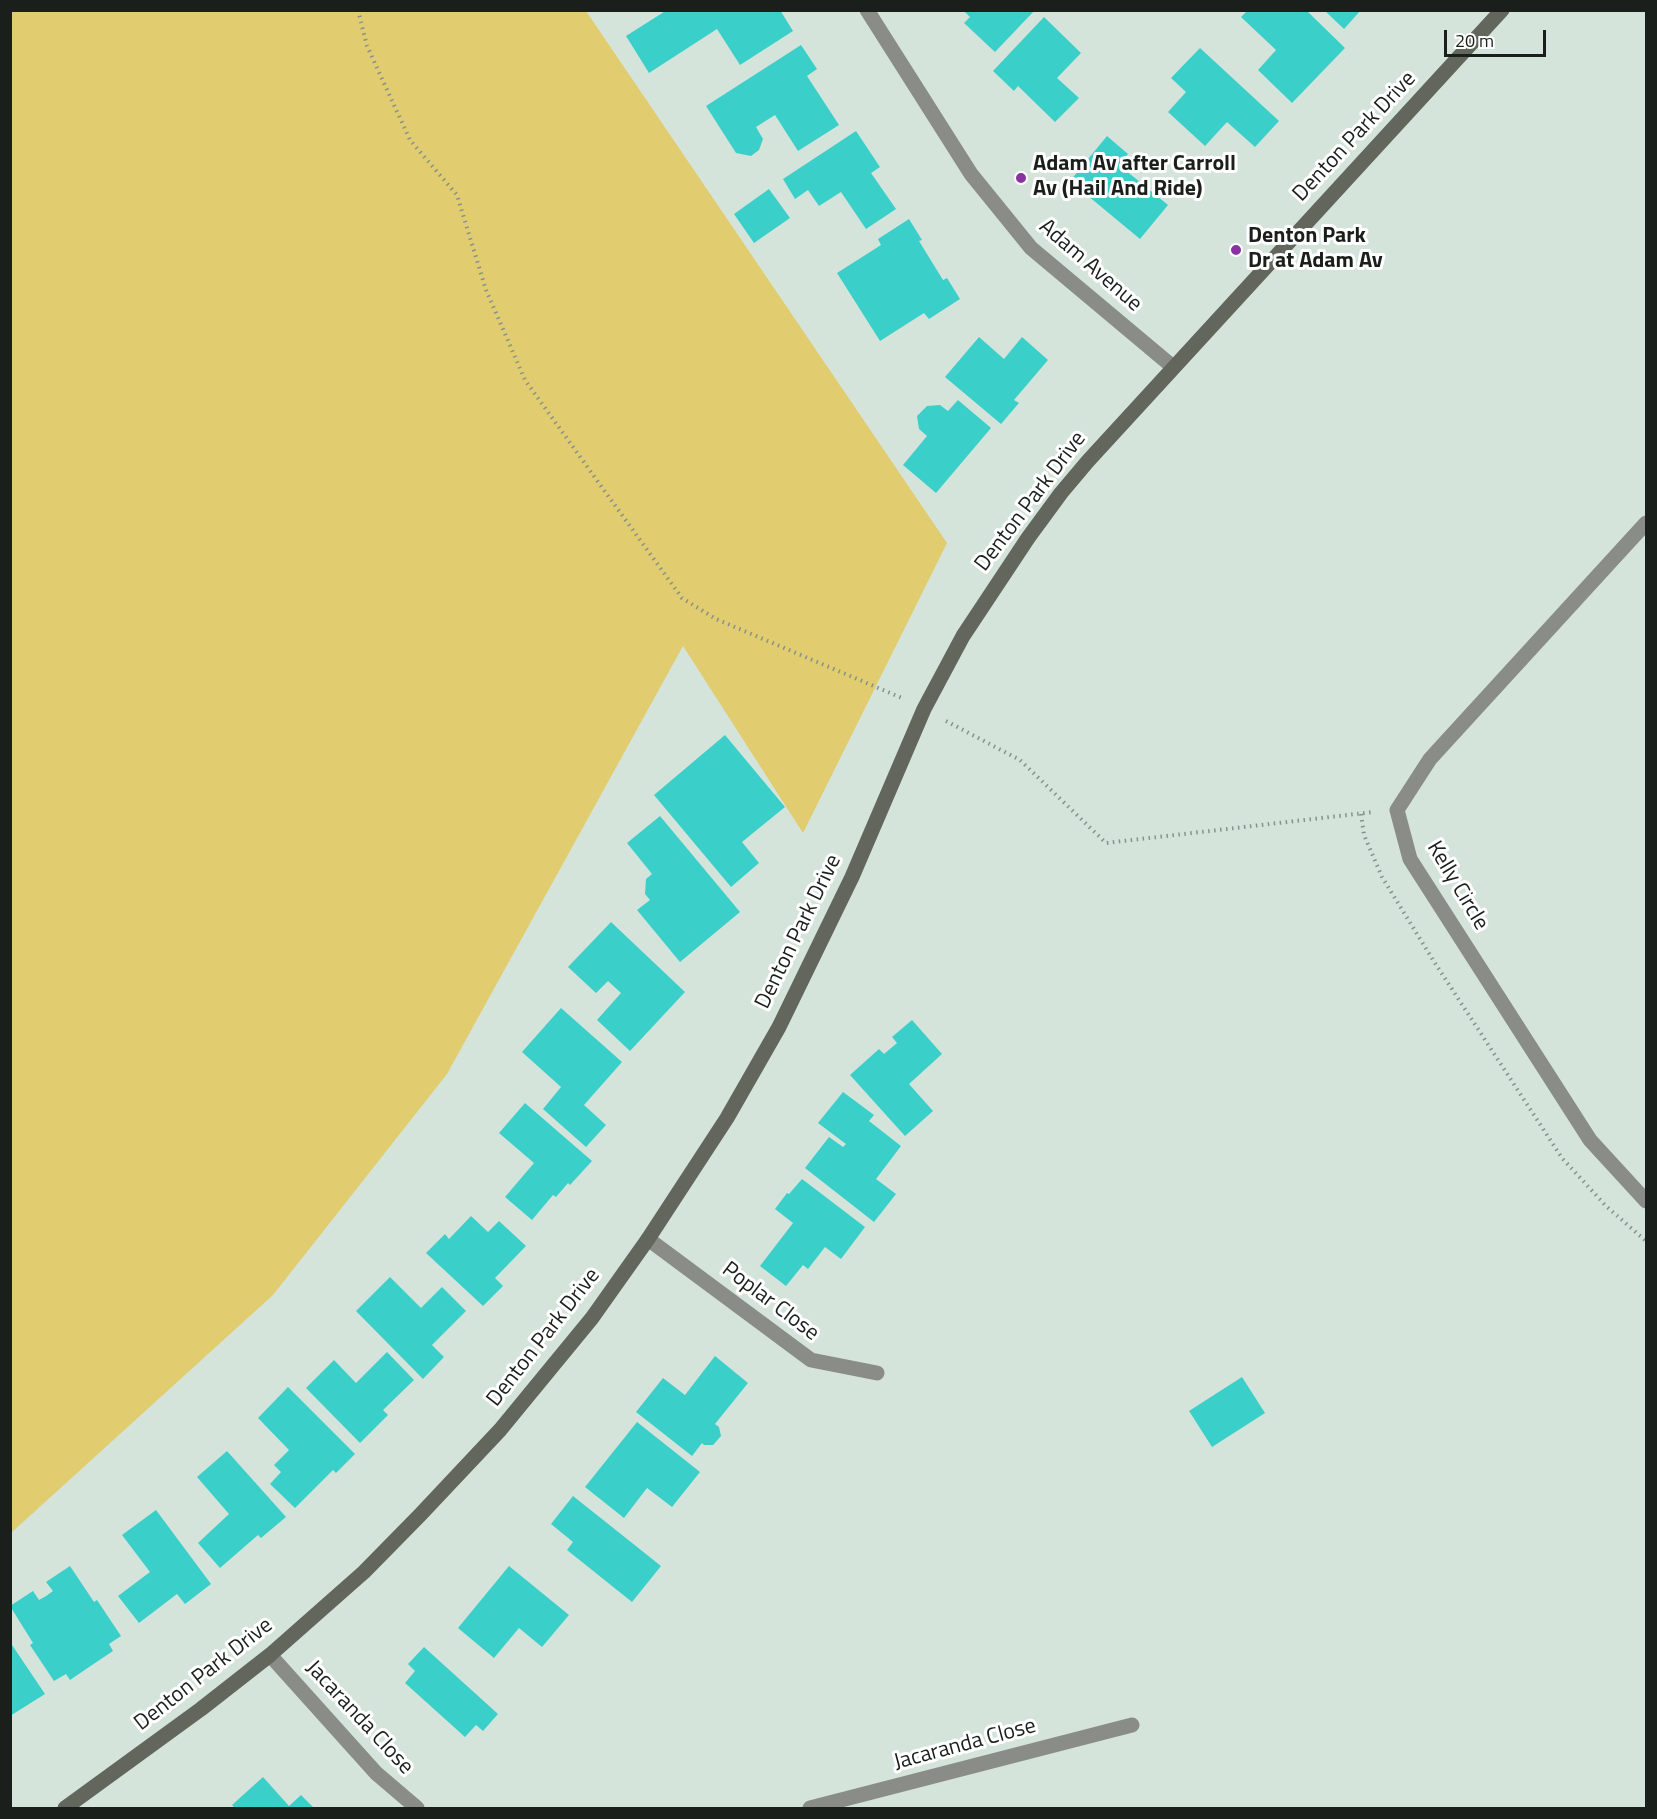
<!DOCTYPE html>
<html>
<head>
<meta charset="utf-8">
<style>
  body { margin:0 }
  #map { position:relative; width:1657px; height:1819px; overflow:hidden; background:#d5e4db; font-family:"Titillium Web",sans-serif }
  canvas { display:block }
  .frame { position:absolute; inset:0; border:12px solid #1a1f1c; pointer-events:none }
  .scale { position:absolute; left:1444px; top:30px; width:102px; height:27px; box-sizing:border-box; border:3px solid #1a1f1c; border-top:0; padding-left:8px; font-size:18px; line-height:21px; white-space:nowrap; color:#1a1f1c; -webkit-text-stroke:4px #fff; paint-order:stroke }
</style>
</head>
<body>
<div id="map">
<canvas width="1657" height="1819"></canvas>
<div class="frame"></div>
<div class="scale">20 m</div>
</div>
<script>
const context = document.querySelector('canvas').getContext('2d');
context.lineJoin = 'round';
function paint(path, color) { context.fillStyle = color; context.fill(path, 'evenodd'); }
const toPath = rows => new Path2D(rows.map(r => 'M' + r).join(''));
function stroke(path, color, width, dash) { context.strokeStyle = color; context.lineWidth = width; context.lineCap = dash ? 'butt' : 'round'; context.setLineDash(dash || []); context.stroke(path); }
function drawText(font, color, halo, rows, align = 'center') {
  context.font = font + ' "Titillium Web",sans-serif'; context.lineWidth = 6; context.setLineDash([]); context.textBaseline = 'middle'; context.strokeStyle = halo; context.fillStyle = color; for (const [text, x, y, turn = 0] of rows) {
    context.save(); context.translate(x, y); context.rotate((+turn || 0) * Math.PI / 180); context.textAlign = isNaN(turn) ? turn : align; if (halo) context.strokeText(text, 0, 0); context.fillText(text, 0, 0); context.restore();
  }
}
paint(toPath([
  [11,10,586,11,947,543,803,833,683,646,447,1074,273,1295,11,1533]
]), '#e1cc6f');
paint(toPath([
  [667,10,780,10,793,31,740,65,717,29,649,73,626,36],
  [963,10,1035,10,995,52,964,23,970,17],
  [1248,10,1306,10,1345,48,1292,103,1258,70,1276,50,1241,17],
  [1324,10,1361,10,1344,29],
  [1044,17,1081,53,1057,78,1079,98,1055,122,1018,86,1014,91,993,71],
  [801,45,817,69,807,76,839,125,798,151,775,115,756,127,763,139,759,150,751,156,736,153,706,106],
  [1200,48,1279,121,1255,147,1227,122,1205,146,1168,112,1186,92,1171,78],
  [856,131,880,167,871,173,896,209,866,229,841,192,819,206,808,190,795,199,783,179],
  [1107,136,1128,154,1119,165,1168,205,1140,239,1070,181],
  [769,189,790,218,754,243,734,214],
  [909,219,922,240,919,241,943,280,947,278,960,299,929,319,924,313,880,341,837,273,881,245,878,239],
  [979,337,1004,359,1022,337,1048,360,1014,400,1019,403,1001,424,945,377],
  [958,400,991,428,936,493,903,465,927,436,919,429,917,416,927,406,940,405,948,411],
  [725,735,785,807,742,842,759,863,731,887,654,795],
  [660,816,740,912,680,962,637,910,650,900,645,894,646,879,652,874,627,843],
  [611,922,685,992,630,1051,597,1020,621,993,608,981,596,993,568,967],
  [561,1008,622,1062,584,1105,606,1125,586,1147,543,1109,561,1087,522,1052],
  [912,1020,942,1054,909,1084,933,1111,905,1136,850,1075,879,1049,884,1054,897,1043,892,1037],
  [843,1092,874,1115,869,1121,901,1146,876,1179,896,1194,874,1222,805,1168,829,1137,843,1147,846,1144,818,1123],
  [525,1103,592,1161,570,1185,568,1183,556,1197,553,1195,532,1220,505,1197,534,1163,499,1133],
  [802,1179,865,1227,841,1259,825,1247,808,1269,803,1265,786,1286,760,1266,793,1223,775,1209,787,1193,789,1194],
  [471,1216,488,1232,499,1221,526,1246,495,1278,503,1286,483,1306,426,1253,445,1234,449,1239],
  [390,1277,421,1308,442,1287,466,1311,432,1345,444,1357,423,1379,356,1311],
  [387,1352,414,1380,383,1410,388,1415,360,1443,306,1388,334,1360,356,1383],
  [715,1356,748,1383,715,1424,719,1427,721,1436,713,1445,704,1445,702,1443,692,1456,636,1412,663,1378,685,1395],
  [1242,1377,1265,1413,1212,1447,1189,1411],
  [288,1387,355,1454,336,1473,333,1470,295,1508,270,1484,281,1472,274,1465,289,1450,258,1418],
  [637,1422,700,1472,672,1507,647,1488,624,1518,585,1487],
  [227,1451,286,1517,261,1538,258,1535,220,1568,198,1543,229,1514,197,1477],
  [573,1496,661,1566,632,1602,567,1550,573,1542,551,1524],
  [156,1510,211,1584,185,1604,177,1594,139,1623,118,1596,150,1572,122,1535],
  [70,1566,94,1602,97,1600,121,1636,109,1644,113,1651,92,1665,70,1680,66,1674,54,1681,30,1645,33,1643,10,1606,33,1591,39,1600,46,1596,53,1591,46,1582],
  [509,1566,569,1615,542,1647,519,1628,494,1658,458,1628],
  [10,1642,45,1694,10,1716],
  [424,1647,498,1714,483,1731,476,1725,465,1737,405,1683,415,1671,408,1664],
  [263,1777,289,1806,301,1795,314,1808,235,1808,232,1805]
]), '#3bcfca');
stroke(toPath([
  [358,10,367,46,410,140,457,195,486,290,525,380,601,486,682,598,716,619,902,698],
  [946,721,1020,760,1106,843,1373,812],
  [1361,814,1364,835,1382,877,1433,960,1562,1158,1606,1206,1646,1241]
]), '#87918b', 4, [1.5, 4.5]);
stroke(toPath([
  [867,10,971,174,1031,248,1173,367],
  [1646,523,1430,759,1397,810,1410,859,1590,1140,1646,1201],
  [648,1239,811,1360,877,1373],
  [270,1655,376,1773,417,1808],
  [810,1808,1132,1725]
]), '#8a8d87', 15);
stroke(toPath([
  [65,1808,201,1709,270,1655,364,1572,420,1515,500,1430,592,1318,648,1239,727,1118,779,1027,852,877,924,709,963,636,1028,538,1061,493,1088,461,1502,10]
]), '#62665d', 15);
for (const [x, y, r, color] of [
  [1021,178,6,"#8833a1"],
  [1236,250,6,"#8833a1"]
]) { const dot = new Path2D(); dot.arc(x, y, r, 0, 2 * Math.PI); context.fillStyle = color; context.fill(dot); stroke(dot, '#fff', 2); }
drawText('22px', '#1a1f1c', '#fff', [
  ["Denton Park Drive",1355,137,-47],
  ["Adam Avenue",1090,266,41],
  ["Denton Park Drive",1031,502,-53],
  ["Kelly Circle",1457,886,59],
  ["Denton Park Drive",799,932,-64],
  ["Poplar Close",770,1302,37],
  ["Denton Park Drive",544,1338,-52],
  ["Denton Park Drive",204,1675,-38],
  ["Jacaranda Close",359,1718,47],
  ["Jacaranda Close",965,1745,-15]
]);
drawText('bold 22px', '#1a1f1c', '#fff', [
  ["Adam Av after Carroll",1033,165],
  ["Av (Hail And Ride)",1033,190],
  ["Denton Park",1248,237],
  ["Dr at Adam Av",1248,262]
], 'left');
</script>
</body>
</html>
